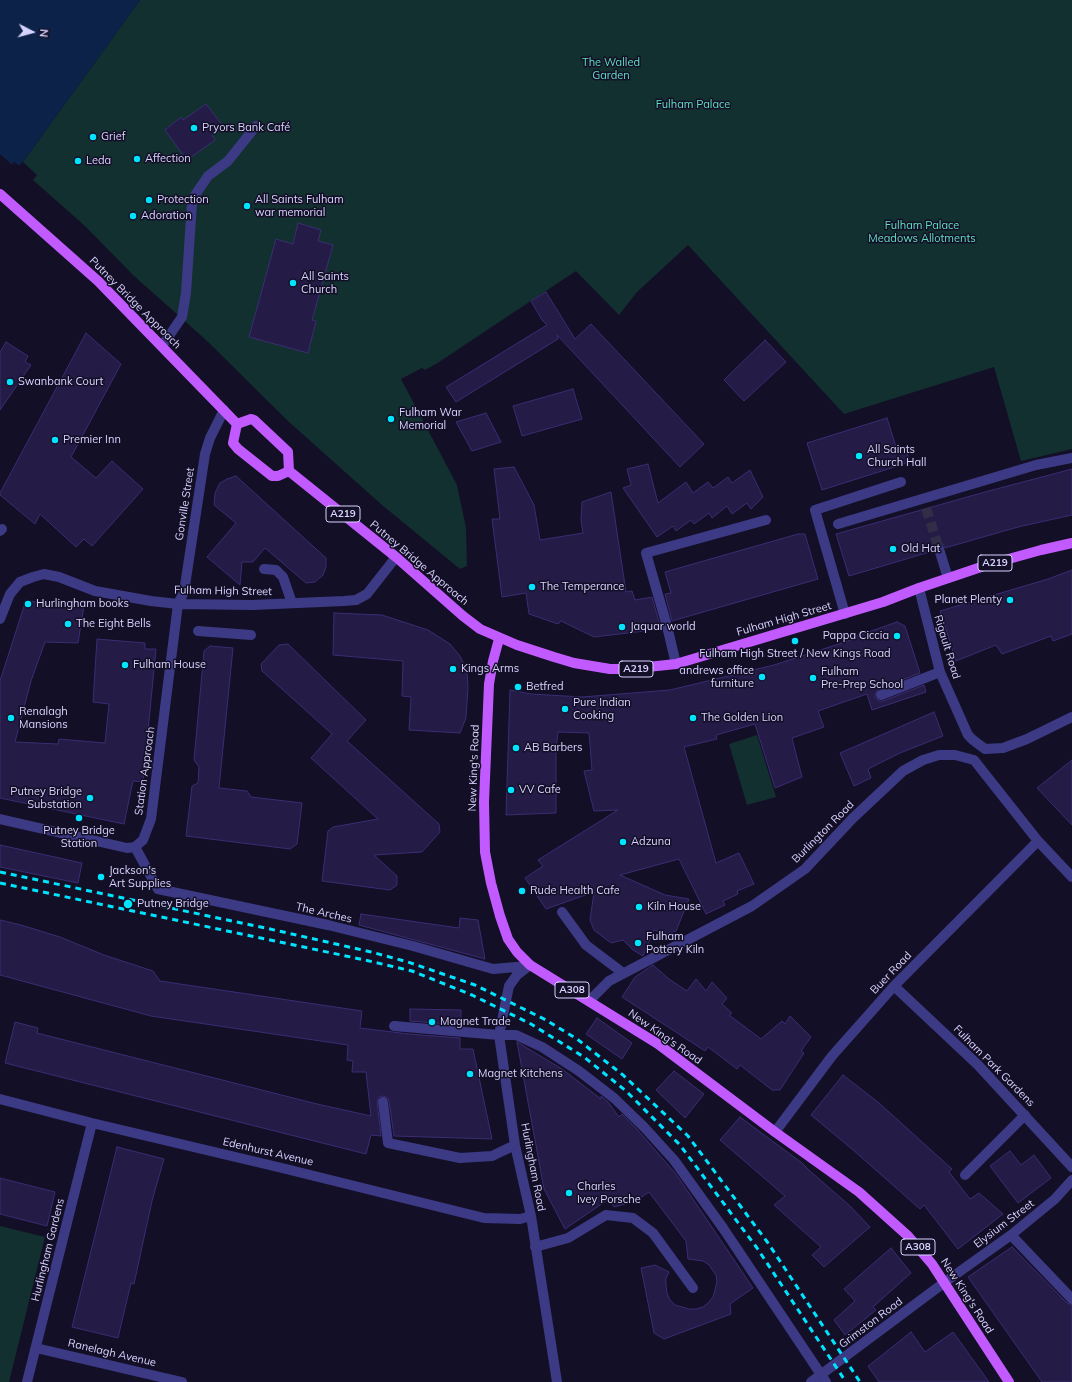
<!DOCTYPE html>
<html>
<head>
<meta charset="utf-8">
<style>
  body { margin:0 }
  #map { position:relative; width:1072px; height:1382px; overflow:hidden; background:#130f26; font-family:Mulish,sans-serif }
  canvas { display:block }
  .north { position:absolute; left:12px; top:12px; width:40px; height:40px; -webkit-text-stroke:3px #130f26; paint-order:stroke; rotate:96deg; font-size:11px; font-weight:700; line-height:16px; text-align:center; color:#d9d4ff }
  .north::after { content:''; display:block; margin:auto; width:14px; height:18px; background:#d9d4ff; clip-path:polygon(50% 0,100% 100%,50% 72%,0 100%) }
</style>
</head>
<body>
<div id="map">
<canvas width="1072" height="1382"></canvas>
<div class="north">N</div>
</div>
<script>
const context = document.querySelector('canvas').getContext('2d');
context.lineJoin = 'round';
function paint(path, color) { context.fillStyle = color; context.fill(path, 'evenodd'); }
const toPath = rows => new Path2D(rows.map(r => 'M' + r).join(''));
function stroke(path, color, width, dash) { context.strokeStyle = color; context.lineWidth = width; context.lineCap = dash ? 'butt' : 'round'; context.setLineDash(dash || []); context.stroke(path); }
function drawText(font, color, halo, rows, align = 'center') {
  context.font = font + ' Mulish,sans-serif'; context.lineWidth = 3; context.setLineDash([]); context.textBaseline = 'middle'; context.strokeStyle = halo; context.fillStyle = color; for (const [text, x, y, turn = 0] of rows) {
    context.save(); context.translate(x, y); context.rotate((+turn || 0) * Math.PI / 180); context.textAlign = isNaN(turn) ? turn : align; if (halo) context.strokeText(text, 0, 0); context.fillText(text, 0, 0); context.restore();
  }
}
paint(toPath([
  [140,0,1072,0,1072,449,1021,461,994,367,844,414,688,245,637,292,619,315,576,271,436,364,425,370,422,368,401,379,457,485,466,528,467,566,460,569,382,505,289,422,206,340,133,275,85,226,33,180,37,175,23,162],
  [757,735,776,797,747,805,729,744],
  [0,1226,45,1237,9,1382,0,1382]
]), '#12302f');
paint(toPath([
  [0,0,140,0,23,162,19,166,14,162,0,181]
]), '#0c2248');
paint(toPath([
  [0,154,12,165,14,162,19,166,23,162,24,164,20,168,15,165,0,183]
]), '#130f26');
const building = toPath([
  [206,104,223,126,212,135,215,140,187,160,165,130,181,117,183,120,206,104],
  [298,223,321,230,318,241,333,245,312,320,316,321,308,353,249,337,276,239,293,244,298,223],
  [546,292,575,339,591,324,704,444,680,467,557,335,558,339,456,402,446,387,547,325,542,320,531,301,546,292],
  [86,333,121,364,71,457,96,478,112,461,143,489,92,546,84,539,76,547,40,514,35,524,0,495,0,493,86,333],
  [765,340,786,362,744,401,724,380,765,340],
  [6,342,28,356,25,362,31,365,0,410,0,352,6,342],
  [573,389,582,419,522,436,513,406,573,389],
  [486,413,501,442,472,451,456,422,486,413],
  [887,418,897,450,905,447,910,462,822,490,807,443,887,418],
  [648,464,658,503,686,482,693,493,708,482,713,488,728,477,732,483,750,470,763,497,751,509,747,503,732,514,727,506,712,518,709,513,694,524,691,520,676,531,673,526,657,537,623,488,631,485,627,469,648,464],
  [514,467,534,505,540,540,583,533,581,520,582,502,611,492,626,592,632,591,635,600,652,597,661,629,594,637,561,621,558,624,529,614,526,593,502,597,492,519,500,519,494,469,514,467],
  [1072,469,1072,515,1018,527,945,548,943,544,937,543,934,545,933,551,849,576,836,534,985,492,1072,469],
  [236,476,326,558,326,567,323,575,315,582,306,583,265,548,253,562,242,562,240,585,207,557,236,523,214,505,215,493,220,483,227,479,236,476],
  [798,534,805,534,818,579,672,621,665,594,671,593,665,572,798,534],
  [1072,570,1072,634,1053,641,1051,636,1002,654,996,645,956,661,940,611,1048,579,1072,570],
  [26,600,53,606,84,606,78,643,45,642,31,681,15,742,58,744,59,739,105,743,109,704,93,702,97,639,145,643,145,649,156,649,143,782,133,781,124,824,0,798,0,681,26,600],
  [334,613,382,615,428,630,450,644,460,656,467,670,468,688,466,718,460,733,409,730,411,697,402,696,403,661,333,655,334,613],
  [897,622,905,626,920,673,879,689,875,694,875,698,880,701,883,701,924,685,926,692,872,710,867,694,818,711,824,727,792,738,802,777,775,788,755,724,716,735,717,739,684,747,716,863,739,853,754,884,737,891,738,894,723,901,725,905,706,914,679,859,620,875,665,895,689,899,676,931,668,934,654,930,643,956,633,950,623,940,611,943,594,930,590,920,594,892,546,909,525,878,543,866,538,860,618,810,594,811,584,771,592,770,589,733,558,732,556,750,556,813,506,815,510,690,531,694,582,697,670,690,774,665,851,640,851,638,897,622],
  [288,644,366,720,347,741,439,824,440,832,422,852,374,855,397,876,397,885,390,890,322,881,328,831,333,827,378,819,311,758,332,734,262,671,261,664,279,645,288,644],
  [210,646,233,648,219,788,247,791,251,797,302,803,297,844,290,849,186,836,192,786,198,783,199,767,194,760,204,651,210,646],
  [934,712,943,736,900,753,868,769,871,778,854,786,840,753,934,712],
  [1072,760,1072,825,1037,788,1072,760],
  [0,845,82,863,78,883,0,867,0,845],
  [361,914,459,928,460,918,478,920,485,959,359,925,361,914],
  [0,920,21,925,60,937,104,955,153,971,160,981,362,1011,360,1028,409,1034,460,1038,460,1049,473,1049,492,1139,394,1136,389,1101,388,1098,383,1096,379,1097,377,1102,381,1136,371,1135,366,1154,5,1063,15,1022,38,1028,37,1033,317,1104,371,1116,366,1072,352,1072,353,1061,347,1060,348,1045,151,1016,0,975,0,920],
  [653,965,669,979,687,991,696,979,706,991,712,982,727,998,722,1004,732,1013,729,1015,761,1039,782,1021,785,1024,790,1016,811,1037,801,1051,804,1053,780,1090,772,1090,740,1065,737,1069,708,1047,705,1051,622,997,635,977,653,965],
  [410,1009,461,1010,461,1025,410,1021,410,1009],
  [597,1018,632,1043,622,1059,586,1034,597,1018],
  [517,1042,562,1069,601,1099,601,1096,608,1102,619,1117,622,1114,636,1128,676,1174,753,1288,730,1304,731,1314,664,1339,654,1333,641,1268,655,1265,669,1272,666,1278,666,1285,667,1293,670,1300,675,1305,689,1309,696,1309,703,1307,708,1303,713,1297,717,1282,716,1275,709,1265,703,1261,688,1259,686,1241,649,1192,636,1201,614,1207,609,1199,565,1229,544,1189,517,1042],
  [674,1071,704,1094,685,1118,656,1090,674,1071],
  [843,1075,879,1103,952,1169,949,1172,970,1199,979,1193,1003,1214,958,1249,924,1205,920,1209,852,1149,811,1115,843,1075],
  [740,1117,802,1163,811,1172,850,1206,870,1227,824,1267,812,1255,821,1247,774,1205,785,1196,720,1140,740,1117],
  [117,1147,164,1159,152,1201,134,1284,131,1283,118,1338,72,1327,117,1147],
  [1010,1151,1021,1165,1034,1155,1051,1178,1018,1203,990,1166,1010,1151],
  [0,1178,55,1192,47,1226,0,1214,0,1178],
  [1012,1247,1067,1303,1072,1305,1072,1382,1042,1382,968,1277,1012,1247],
  [891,1248,911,1273,873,1307,876,1310,845,1335,834,1320,855,1301,844,1289,891,1248],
  [911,1332,925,1352,953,1332,989,1382,879,1382,868,1366,881,1356,911,1332]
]);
paint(building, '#241b47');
stroke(building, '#3b2d73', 1);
stroke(toPath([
  [926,508,939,549]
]), '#312d47', 10, [10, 5]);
stroke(toPath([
  [162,346,182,317,186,293,192,203,195,195,208,176,228,161,256,126],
  [838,524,1036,465,1072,458],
  [0,531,2,529],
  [939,549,948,578],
  [264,569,276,570,283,577,292,603],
  [919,588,940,672,968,735,973,740,985,749,1003,748,1027,739,1072,717],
  [845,614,815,510,901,482],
  [0,619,10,594,20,582,33,577,44,574,59,577,95,591,151,601,178,604,252,605,344,601,356,600,367,594,396,557],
  [198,631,251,635],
  [676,664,667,626,646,553,766,520],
  [881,695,940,672],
  [0,819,127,848,135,847,143,840,151,819,178,604,184,592,205,454,210,438,224,410],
  [135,847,158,889,328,925,413,946,493,969,528,966],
  [562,912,586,945,623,973],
  [530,965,517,975,509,986,499,1035,515,1145,531,1216,557,1382],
  [894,986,978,1065,1072,1167],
  [589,1001,609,981,752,906,805,869,853,818,903,771,923,760,939,755,955,755,974,760,1038,841,1072,877],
  [394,1026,499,1035,516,1035,542,1047,579,1071,614,1098,644,1127,674,1160,723,1228,826,1382],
  [0,1099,92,1123,282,1168,484,1218,520,1219,531,1216],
  [383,1102,388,1143,460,1158,492,1156,515,1145],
  [775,1132,832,1056,894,986,1038,841],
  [965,1175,1025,1115],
  [1011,1235,1072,1299],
  [535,1247,568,1238,606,1215,633,1218,653,1233,693,1288],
  [36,1348,182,1382],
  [27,1382,92,1123],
  [811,1382,945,1282,1011,1235,1055,1199,1072,1180]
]), '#3d3a85', 10);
stroke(toPath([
  [0,194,98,281,237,424],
  [237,424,233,443,238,449,272,476,278,476,289,471],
  [237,424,251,419,254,420,288,452,289,471],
  [289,471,396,557,463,616,480,629,517,645,554,657,574,663,610,669,629,669,676,664,883,602,919,588,987,565,1041,550,1072,543],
  [499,639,493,661,489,684,484,802,485,852,491,883,500,916,508,939,517,952,530,965,658,1044,775,1132,859,1192,908,1236,932,1264,1009,1382]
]), '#c25bff', 10);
stroke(toPath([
  [0,872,270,929,371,952,408,962,475,985,546,1020,577,1039,623,1075,688,1136,768,1243,860,1382],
  [0,883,365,960,412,971,472,995,531,1024,584,1057,626,1091,680,1145,757,1248,846,1382]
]), '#00e5ff', 3, [6, 5]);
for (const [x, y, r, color] of [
  [194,128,4,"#00e5ff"],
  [93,137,4,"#00e5ff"],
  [137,159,4,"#00e5ff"],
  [78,161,4,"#00e5ff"],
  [149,200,4,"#00e5ff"],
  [247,206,4,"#00e5ff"],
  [133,216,4,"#00e5ff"],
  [293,283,4,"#00e5ff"],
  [10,382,4,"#00e5ff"],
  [391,419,4,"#00e5ff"],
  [55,440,4,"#00e5ff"],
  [859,456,4,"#00e5ff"],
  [893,549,4,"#00e5ff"],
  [532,587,4,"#00e5ff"],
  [1010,600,4,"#00e5ff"],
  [28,604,4,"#00e5ff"],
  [68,624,4,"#00e5ff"],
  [622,627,4,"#00e5ff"],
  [897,636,4,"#00e5ff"],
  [795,641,4,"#00e5ff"],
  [125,665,4,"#00e5ff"],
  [453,669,4,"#00e5ff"],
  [762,677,4,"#00e5ff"],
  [813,678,4,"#00e5ff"],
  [518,687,4,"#00e5ff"],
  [565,709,4,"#00e5ff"],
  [11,718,4,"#00e5ff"],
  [693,718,4,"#00e5ff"],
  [516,748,4,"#00e5ff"],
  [511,790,4,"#00e5ff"],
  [90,798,4,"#00e5ff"],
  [79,818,4,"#00e5ff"],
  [623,842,4,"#00e5ff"],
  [101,877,4,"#00e5ff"],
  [522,891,4,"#00e5ff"],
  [128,904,5,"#00e5ff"],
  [639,907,4,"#00e5ff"],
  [638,943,4,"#00e5ff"],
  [432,1022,4,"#00e5ff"],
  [470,1074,4,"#00e5ff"],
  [569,1193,4,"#00e5ff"]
]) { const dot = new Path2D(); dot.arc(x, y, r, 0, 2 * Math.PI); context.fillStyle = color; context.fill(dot); stroke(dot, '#130f26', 1.5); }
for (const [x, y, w] of [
  [343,514,34],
  [995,563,34],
  [636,669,34],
  [572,990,34],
  [918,1247,34]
]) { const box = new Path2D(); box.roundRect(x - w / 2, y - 8, w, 16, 3); context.fillStyle = '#130f26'; context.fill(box); stroke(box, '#d9d4ff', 1); }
drawText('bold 10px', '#d9d4ff', null, [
  ["A219",343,514],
  ["A219",995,563],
  ["A219",636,669],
  ["A308",572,990],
  ["A308",918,1247]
]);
drawText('11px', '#5fe0c0', '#130f26', [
  ["The Walled",611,63],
  ["Garden",611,76],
  ["Fulham Palace",693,105],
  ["Fulham Palace",922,226],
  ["Meadows Allotments",922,239]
]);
drawText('11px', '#d9d4ff', '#130f26', [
  ["Pryors Bank Café",202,128],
  ["Grief",101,137],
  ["Affection",145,159],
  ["Leda",86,161],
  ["Protection",157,200],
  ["All Saints Fulham",255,200],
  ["war memorial",255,213],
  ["Adoration",141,216],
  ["All Saints",301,277],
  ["Church",301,290],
  ["Swanbank Court",18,382],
  ["Fulham War",399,413],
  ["Memorial",399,426],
  ["Premier Inn",63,440],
  ["All Saints",867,450],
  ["Church Hall",867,463],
  ["Old Hat",901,549],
  ["The Temperance",540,587],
  ["Planet Plenty",1002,600,"right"],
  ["Hurlingham books",36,604],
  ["The Eight Bells",76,624],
  ["Jaquar world",630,627],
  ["Pappa Ciccia",889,636,"right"],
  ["Fulham High Street / New Kings Road",795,654,"center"],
  ["Fulham House",133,665],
  ["Kings Arms",461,669],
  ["andrews office",754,671,"right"],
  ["furniture",754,684,"right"],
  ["Fulham",821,672],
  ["Pre-Prep School",821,685],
  ["Betfred",526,687],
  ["Pure Indian",573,703],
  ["Cooking",573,716],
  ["Renalagh",19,712],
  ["Mansions",19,725],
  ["The Golden Lion",701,718],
  ["AB Barbers",524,748],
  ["VV Cafe",519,790],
  ["Putney Bridge",82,792,"right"],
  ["Substation",82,805,"right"],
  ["Putney Bridge",79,831,"center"],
  ["Station",79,844,"center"],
  ["Adzuna",631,842],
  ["Jackson's",109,871],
  ["Art Supplies",109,884],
  ["Rude Health Cafe",530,891],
  ["Putney Bridge",137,904],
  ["Kiln House",647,907],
  ["Fulham",646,937],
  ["Pottery Kiln",646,950],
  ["Magnet Trade",440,1022],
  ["Magnet Kitchens",478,1074],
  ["Charles",577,1187],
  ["Ivey Porsche",577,1200]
], 'left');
drawText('11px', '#d9d4ff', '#130f26', [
  ["Putney Bridge Approach",135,303,45],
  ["Gonville Street",185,504,-81],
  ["Putney Bridge Approach",419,563,40],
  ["Fulham High Street",223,591,1],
  ["Fulham High Street",784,619,-16],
  ["Rigault Road",947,647,73],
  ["New King's Road",474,768,-88],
  ["Station Approach",145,771,-82],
  ["Burlington Road",823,832,-45],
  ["The Arches",324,913,13],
  ["Buer Road",891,973,-46],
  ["New King's Road",665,1037,35],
  ["Fulham Park Gardens",994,1066,45],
  ["Edenhurst Avenue",268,1152,13],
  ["Hurlingham Road",533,1167,79],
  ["Elysium Street",1004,1224,-37],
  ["Hurlingham Gardens",48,1250,-76],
  ["New King's Road",967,1296,57],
  ["Grimston Road",871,1323,-37],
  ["Ranelagh Avenue",112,1353,13]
]);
</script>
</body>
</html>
